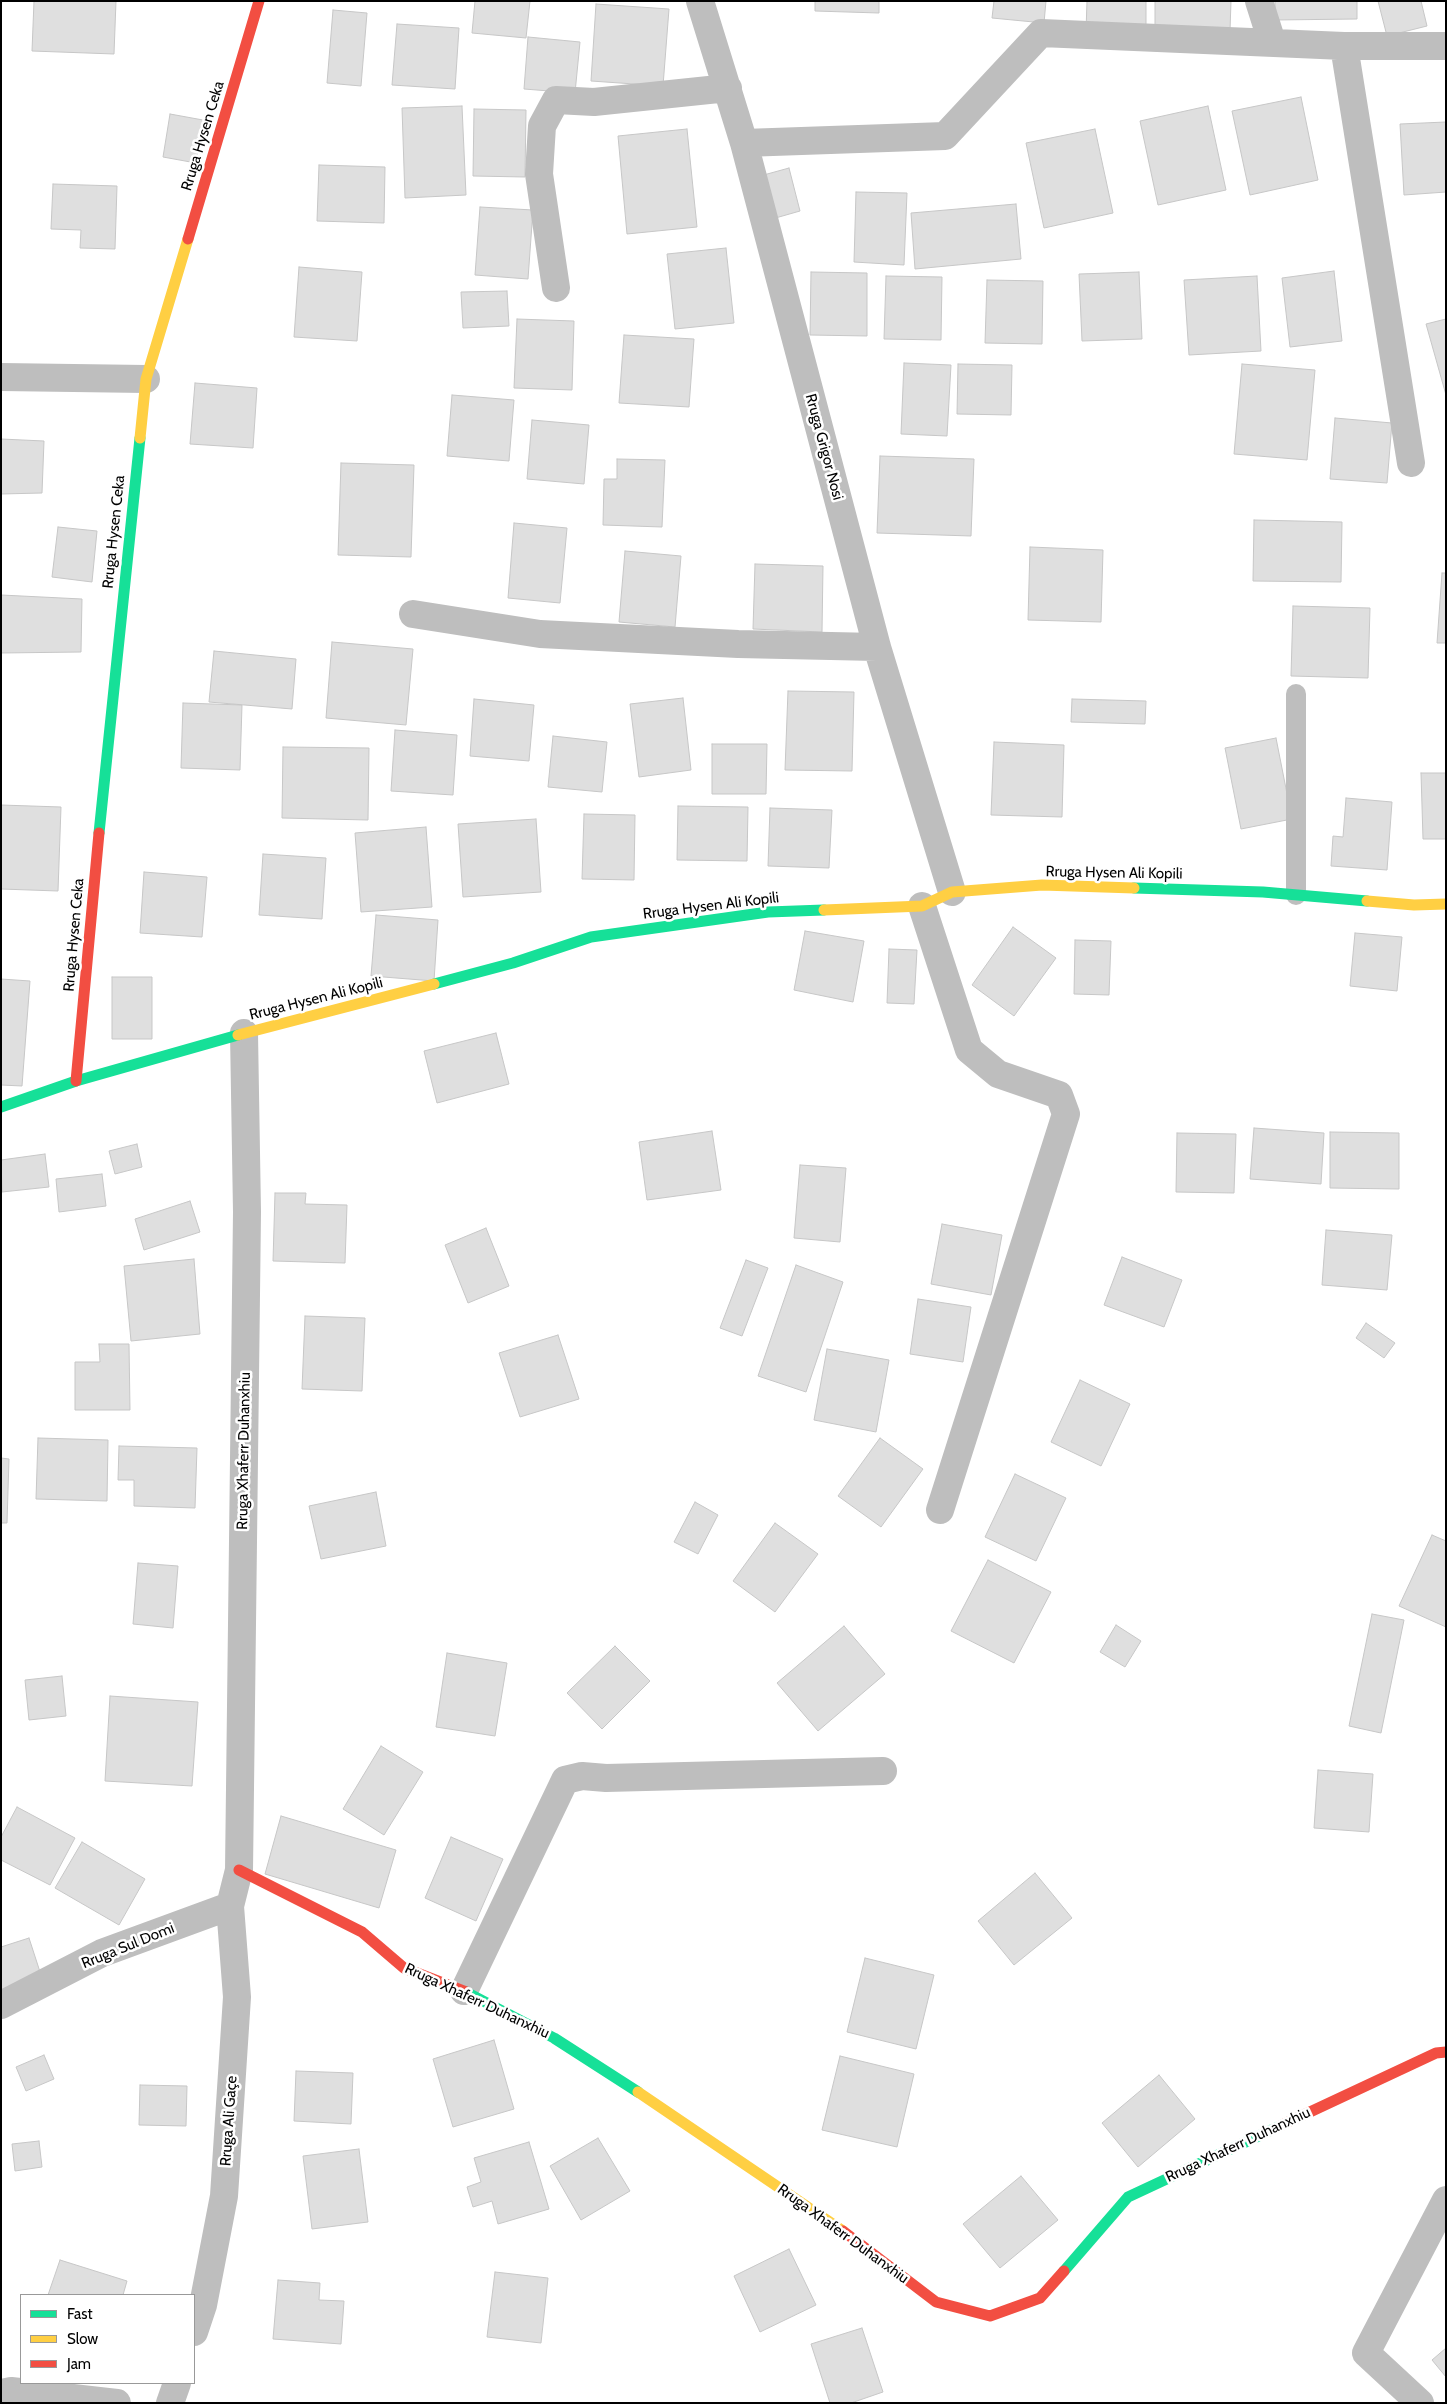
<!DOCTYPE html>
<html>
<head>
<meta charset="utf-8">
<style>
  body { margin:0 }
  #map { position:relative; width:1447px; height:2404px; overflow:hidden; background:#fff; font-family:Cabin,sans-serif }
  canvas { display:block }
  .frame { position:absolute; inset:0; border:2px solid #000; pointer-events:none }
  .legend { position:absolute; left:20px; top:2294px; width:175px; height:90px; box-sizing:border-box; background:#fff; border:1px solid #999; margin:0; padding:6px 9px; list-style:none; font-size:15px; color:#000 }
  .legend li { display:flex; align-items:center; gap:10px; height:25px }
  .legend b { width:25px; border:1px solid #999 }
</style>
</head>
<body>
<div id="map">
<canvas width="1447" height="2404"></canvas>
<div class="frame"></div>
<ul class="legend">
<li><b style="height:6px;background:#16e098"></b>Fast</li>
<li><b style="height:6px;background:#ffcf43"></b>Slow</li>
<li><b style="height:6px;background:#f24e42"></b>Jam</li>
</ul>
</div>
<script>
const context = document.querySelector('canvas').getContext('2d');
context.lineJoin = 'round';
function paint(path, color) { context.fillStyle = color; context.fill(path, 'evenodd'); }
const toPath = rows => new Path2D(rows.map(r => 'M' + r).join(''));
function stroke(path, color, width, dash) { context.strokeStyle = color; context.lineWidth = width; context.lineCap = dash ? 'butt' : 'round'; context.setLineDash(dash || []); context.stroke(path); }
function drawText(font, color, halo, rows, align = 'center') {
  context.font = font + ' Cabin,sans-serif'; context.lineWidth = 5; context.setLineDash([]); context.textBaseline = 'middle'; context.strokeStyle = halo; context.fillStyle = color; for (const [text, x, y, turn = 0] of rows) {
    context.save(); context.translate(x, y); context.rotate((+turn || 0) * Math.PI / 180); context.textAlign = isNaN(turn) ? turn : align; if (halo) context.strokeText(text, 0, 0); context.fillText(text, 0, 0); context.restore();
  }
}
const building = toPath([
  [34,1,116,1,114,54,32,51,34,1],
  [475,1,530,1,526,38,472,33,475,1],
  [815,1,879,1,879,13,815,11,815,1],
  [994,1,1046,1,1044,23,992,18,994,1],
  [1087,1,1146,1,1146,35,1086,32,1087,1],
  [1155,1,1231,1,1230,31,1155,31,1155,1],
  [1275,1,1357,1,1357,19,1275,20,1275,1],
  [1378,1,1421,1,1427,26,1387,36,1378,1],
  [596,4,669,9,663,86,591,81,596,4],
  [333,10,367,13,361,86,327,83,333,10],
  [397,24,459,28,455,89,392,85,397,24],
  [528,37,580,42,575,93,524,89,528,37],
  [1301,97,1318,180,1250,195,1232,111,1301,97],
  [462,106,466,195,405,198,402,108,462,106],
  [1208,106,1226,190,1158,205,1140,121,1208,106],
  [474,109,526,110,525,177,473,176,474,109],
  [170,114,203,120,196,163,163,157,170,114],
  [1446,122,1446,192,1404,195,1400,124,1446,122],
  [687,129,697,227,627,234,618,136,687,129],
  [1095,129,1113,213,1044,228,1026,143,1095,129],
  [319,165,385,167,384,223,317,221,319,165],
  [789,168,800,211,772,219,760,176,789,168],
  [53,184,117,186,115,249,80,248,81,230,51,229,53,184],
  [856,192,907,193,904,265,854,262,856,192],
  [1016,204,1021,259,915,269,911,213,1016,204],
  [480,207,533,210,528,279,475,275,480,207],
  [726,248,734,323,675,329,667,254,726,248],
  [299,267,362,272,357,341,294,337,299,267],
  [1334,271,1342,341,1290,347,1282,278,1334,271],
  [811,272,867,273,867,336,810,335,811,272],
  [1139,272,1142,339,1082,341,1079,274,1139,272],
  [886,276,942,277,941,340,884,339,886,276],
  [1257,276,1261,351,1189,355,1184,280,1257,276],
  [987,280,1043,281,1042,344,985,343,987,280],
  [507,291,509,326,463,328,461,292,507,291],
  [517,319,574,321,572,390,514,388,517,319],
  [1446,319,1446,395,1426,324,1446,319],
  [624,335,694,339,689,407,619,403,624,335],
  [904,363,951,365,947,436,901,434,904,363],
  [958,364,1012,365,1011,415,957,414,958,364],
  [1242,364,1315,370,1307,460,1234,454,1242,364],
  [195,383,257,388,253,448,190,444,195,383],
  [452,395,514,400,509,461,447,456,452,395],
  [1335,418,1392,423,1387,483,1330,479,1335,418],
  [532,420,589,425,584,484,527,479,532,420],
  [1,439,44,441,42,493,1,494,1,439],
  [880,456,974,459,971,536,877,533,880,456],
  [617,459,665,460,662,527,603,525,604,479,617,479,617,459],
  [341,463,414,465,411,557,338,555,341,463],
  [1254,520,1342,522,1341,582,1253,581,1254,520],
  [514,523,567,528,560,603,508,598,514,523],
  [58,527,97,531,92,582,52,577,58,527],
  [1030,547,1103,550,1101,622,1028,620,1030,547],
  [625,551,681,556,675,627,619,622,625,551],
  [755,564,823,566,822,632,753,629,755,564],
  [1442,573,1446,573,1446,643,1437,643,1442,573],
  [1,595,82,599,81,652,1,653,1,595],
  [1293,606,1370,608,1368,678,1291,676,1293,606],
  [332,642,413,649,406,725,326,718,332,642],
  [214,651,296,659,292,709,209,702,214,651],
  [788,691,854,692,852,771,785,770,788,691],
  [683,698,691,770,639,777,630,704,683,698],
  [474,699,534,705,529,761,470,756,474,699],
  [1072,699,1146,701,1145,724,1071,722,1072,699],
  [183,703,242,705,240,770,181,768,183,703],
  [395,730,457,735,453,795,391,791,395,730],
  [553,736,607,742,602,792,548,787,553,736],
  [1276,738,1292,819,1241,829,1225,748,1276,738],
  [994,742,1064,745,1062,817,991,815,994,742],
  [712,744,767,744,766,794,712,794,712,744],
  [283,747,369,748,368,820,282,818,283,747],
  [1421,773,1446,773,1446,839,1423,839,1421,773],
  [1346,798,1392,802,1387,870,1331,866,1333,836,1343,837,1346,798],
  [1,805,61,807,58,891,1,889,1,805],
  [678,806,748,807,747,861,677,860,678,806],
  [770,808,832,810,829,868,768,866,770,808],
  [584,814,635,815,634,880,582,879,584,814],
  [536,819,541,892,463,897,458,824,536,819],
  [426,827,432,907,361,912,355,833,426,827],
  [263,854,326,858,322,919,259,915,263,854],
  [144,872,207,877,202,937,140,933,144,872],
  [376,915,438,920,434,981,371,976,376,915],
  [1013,927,1056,958,1014,1016,972,985,1013,927],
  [805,931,864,941,853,1002,794,990,805,931],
  [1355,933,1402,937,1397,991,1350,986,1355,933],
  [1075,940,1111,941,1109,995,1074,994,1075,940],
  [889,949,917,950,914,1004,887,1003,889,949],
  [112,977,152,977,152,1039,112,1039,112,977],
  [1,979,30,981,22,1086,1,1085,1,979],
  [496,1033,509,1084,437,1103,424,1051,496,1033],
  [1254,1128,1324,1133,1321,1184,1250,1179,1254,1128],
  [712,1131,721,1190,647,1200,639,1142,712,1131],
  [1330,1132,1399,1133,1399,1189,1330,1188,1330,1132],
  [1177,1133,1236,1134,1234,1193,1176,1192,1177,1133],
  [137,1144,142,1167,115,1174,109,1151,137,1144],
  [45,1154,49,1187,2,1192,1,1160,45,1154],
  [800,1165,846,1168,840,1242,794,1238,800,1165],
  [102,1174,106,1206,59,1212,56,1179,102,1174],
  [275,1193,306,1193,305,1204,347,1205,345,1263,273,1261,275,1193],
  [190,1201,200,1232,144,1250,135,1219,190,1201],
  [942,1224,1002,1235,991,1295,931,1284,942,1224],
  [486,1228,509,1286,468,1303,445,1245,486,1228],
  [1326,1230,1392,1235,1387,1290,1322,1285,1326,1230],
  [1122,1257,1182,1280,1164,1327,1104,1305,1122,1257],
  [194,1259,200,1334,131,1341,124,1266,194,1259],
  [746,1260,768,1268,742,1336,720,1328,746,1260],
  [796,1265,843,1282,806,1392,758,1376,796,1265],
  [918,1299,971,1307,963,1362,910,1354,918,1299],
  [305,1316,365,1318,362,1391,302,1389,305,1316],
  [1366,1323,1395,1343,1384,1358,1356,1338,1366,1323],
  [558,1335,579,1399,520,1417,499,1353,558,1335],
  [99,1344,129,1344,130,1410,75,1410,75,1362,100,1362,99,1344],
  [827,1349,889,1360,876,1432,814,1420,827,1349],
  [1080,1380,1130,1404,1101,1466,1051,1442,1080,1380],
  [38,1438,108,1440,107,1501,36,1499,38,1438],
  [880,1438,923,1469,881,1527,838,1496,880,1438],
  [119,1446,197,1448,195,1508,134,1506,134,1480,118,1480,119,1446],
  [1,1458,9,1459,7,1523,1,1523,1,1458],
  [1015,1474,1066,1498,1036,1561,985,1537,1015,1474],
  [376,1492,386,1546,321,1559,309,1506,376,1492],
  [695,1502,718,1515,698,1554,674,1542,695,1502],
  [775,1523,818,1554,775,1612,733,1581,775,1523],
  [1432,1535,1446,1541,1446,1627,1399,1606,1432,1535],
  [988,1560,1051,1592,1014,1663,951,1631,988,1560],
  [138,1563,178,1566,173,1628,133,1624,138,1563],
  [1372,1614,1404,1620,1381,1733,1349,1726,1372,1614],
  [1116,1625,1141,1641,1125,1667,1100,1652,1116,1625],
  [844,1626,885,1674,818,1731,777,1683,844,1626],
  [615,1646,650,1681,602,1729,567,1693,615,1646],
  [447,1653,507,1663,495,1736,436,1727,447,1653],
  [62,1676,66,1716,29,1720,25,1680,62,1676],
  [110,1696,198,1702,192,1786,105,1781,110,1696],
  [381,1746,423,1772,384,1835,343,1809,381,1746],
  [1318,1770,1373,1774,1369,1832,1314,1828,1318,1770],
  [17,1807,75,1838,50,1885,1,1860,1,1837,17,1807],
  [281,1816,396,1850,379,1908,265,1874,281,1816],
  [451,1837,503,1859,476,1921,425,1898,451,1837],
  [82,1842,145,1879,119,1925,55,1888,82,1842],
  [1035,1873,1072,1918,1014,1965,978,1921,1035,1873],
  [29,1938,42,1978,1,1991,1,1947,29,1938],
  [865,1958,934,1975,916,2049,847,2032,865,1958],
  [494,2040,514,2109,453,2127,433,2059,494,2040],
  [44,2055,54,2079,26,2091,16,2067,44,2055],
  [840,2056,914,2074,897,2147,822,2130,840,2056],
  [296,2071,353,2073,351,2124,294,2121,296,2071],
  [1159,2075,1195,2119,1138,2167,1102,2123,1159,2075],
  [140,2085,187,2086,186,2126,139,2125,140,2085],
  [598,2138,630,2191,581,2220,550,2166,598,2138],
  [39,2141,42,2167,15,2171,12,2144,39,2141],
  [529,2142,549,2209,498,2224,492,2201,473,2207,467,2187,481,2182,474,2158,529,2142],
  [359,2149,368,2222,312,2229,303,2156,359,2149],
  [1021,2176,1058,2220,1000,2268,963,2224,1021,2176],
  [789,2249,816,2305,760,2332,734,2276,789,2249],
  [60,2260,127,2281,123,2295,48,2295,60,2260],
  [495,2272,548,2278,541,2343,487,2337,495,2272],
  [278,2280,320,2283,319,2300,344,2301,341,2344,273,2339,278,2280],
  [862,2328,883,2392,851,2403,830,2403,811,2344,862,2328],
  [1446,2348,1446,2377,1432,2360,1446,2348]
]);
paint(building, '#dfdfdf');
stroke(building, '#c7c7c7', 1);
stroke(toPath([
  [1296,895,1296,694]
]), '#bebebe', 20);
stroke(toPath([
  [700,1,744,143,877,647,952,892],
  [1259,1,1272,42],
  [1344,46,1411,463],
  [744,143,945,136,1041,33,1344,46,1446,46],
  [556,288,539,174,542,126,556,100,594,102,728,88],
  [1,377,146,379],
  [413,614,540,634,738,644,877,647],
  [922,906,969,1050,998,1074,1059,1095,1066,1114,940,1510],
  [464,1991,565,1780,582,1776,606,1778,883,1771],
  [1,2005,102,1953,230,1906],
  [194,2332,203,2305,224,2196,237,1997,230,1906,239,1870,247,1212,244,1033],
  [1,2393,11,2391,117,2403],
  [170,2403,177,2383],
  [1420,2403,1366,2353,1446,2200]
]), '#bebebe', 28);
stroke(toPath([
  [99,833,140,438],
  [1134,888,1263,892,1367,901],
  [434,984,513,963,591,937,768,912,824,910],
  [1,1107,76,1081,238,1035],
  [466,1992,554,2038,638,2092],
  [1064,2271,1128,2197,1280,2126]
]), '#16e098', 11);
stroke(toPath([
  [140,438,146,379,188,239],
  [1367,901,1414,905,1446,904],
  [824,910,922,906,952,892,1042,885,1134,888],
  [238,1035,434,984],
  [638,2092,843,2231]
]), '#ffcf43', 11);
stroke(toPath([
  [188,239,259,1],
  [76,1081,99,833],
  [239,1870,362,1932,404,1968,466,1992],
  [1280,2126,1436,2053,1446,2052],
  [843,2231,936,2302,990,2316,1040,2298,1064,2271]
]), '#f24e42', 11);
drawText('15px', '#000', '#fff', [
  ["Rruga Hysen Ceka",203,136,-73],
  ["Rruga Grigor Nosi",824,447,75],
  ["Rruga Hysen Ceka",114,532,-84],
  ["Rruga Hysen Ali Kopili",1114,873,1],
  ["Rruga Hysen Ali Kopili",711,906,-7],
  ["Rruga Hysen Ceka",74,935,-85],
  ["Rruga Hysen Ali Kopili",316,999,-14],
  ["Rruga Xhaferr Duhanxhiu",244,1451,-89],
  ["Rruga Sul Domi",128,1946,-22],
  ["Rruga Xhaferr Duhanxhiu",477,2001,25],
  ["Rruga Ali Gaçe",229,2121,-86],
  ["Rruga Xhaferr Duhanxhiu",1238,2145,-25],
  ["Rruga Xhaferr Duhanxhiu",843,2234,36]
]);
</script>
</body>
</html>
